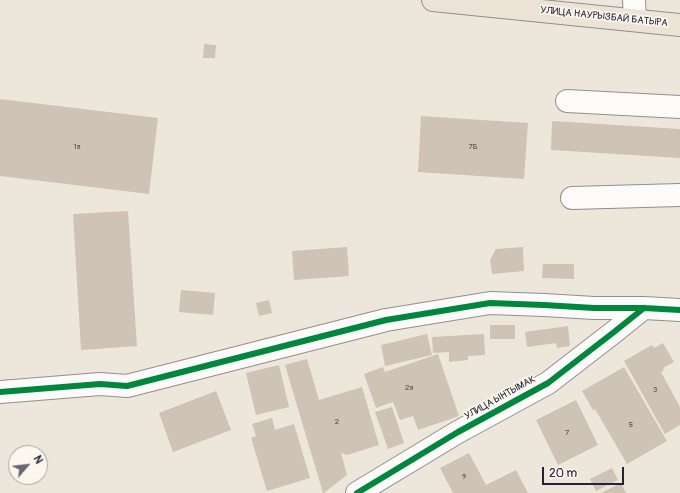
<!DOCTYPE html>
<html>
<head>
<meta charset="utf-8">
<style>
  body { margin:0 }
  #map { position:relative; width:680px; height:493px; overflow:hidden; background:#ede7db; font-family:Pangolin,sans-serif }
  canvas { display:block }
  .north { position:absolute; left:8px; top:445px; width:40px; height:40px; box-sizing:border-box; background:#fbf7ec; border:1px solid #a4a2a5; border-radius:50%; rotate:62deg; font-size:11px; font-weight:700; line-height:16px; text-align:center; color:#22223b }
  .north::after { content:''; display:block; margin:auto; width:14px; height:18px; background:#696773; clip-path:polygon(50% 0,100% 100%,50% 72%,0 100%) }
  .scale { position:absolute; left:542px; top:467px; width:82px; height:18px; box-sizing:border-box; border:2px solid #22223b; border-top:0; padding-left:5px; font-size:12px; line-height:14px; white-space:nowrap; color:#22223b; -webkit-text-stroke:3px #fbf7ec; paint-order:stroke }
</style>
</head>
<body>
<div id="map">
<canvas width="680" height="493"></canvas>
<div class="north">N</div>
<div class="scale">20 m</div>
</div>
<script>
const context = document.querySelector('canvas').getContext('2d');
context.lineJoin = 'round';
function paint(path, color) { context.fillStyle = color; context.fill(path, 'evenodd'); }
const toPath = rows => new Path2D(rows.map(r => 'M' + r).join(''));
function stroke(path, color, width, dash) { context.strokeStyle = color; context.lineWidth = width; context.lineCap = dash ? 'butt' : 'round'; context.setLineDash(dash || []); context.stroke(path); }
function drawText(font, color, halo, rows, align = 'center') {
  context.font = font + ' Pangolin,sans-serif'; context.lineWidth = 3.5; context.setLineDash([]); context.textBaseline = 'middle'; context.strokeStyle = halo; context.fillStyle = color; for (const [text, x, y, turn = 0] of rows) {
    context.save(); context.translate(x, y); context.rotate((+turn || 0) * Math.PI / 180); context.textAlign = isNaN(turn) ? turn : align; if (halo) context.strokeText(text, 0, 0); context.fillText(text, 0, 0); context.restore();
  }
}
paint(toPath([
  [204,44,216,45,215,58,203,58],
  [0,99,158,118,149,194,0,176],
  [421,116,528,123,524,179,418,172],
  [552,121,680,129,680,158,551,150],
  [128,211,137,346,81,350,73,214],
  [347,247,349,276,294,280,292,251],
  [523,247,524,271,492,274,490,260,496,249],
  [543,264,574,264,574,279,542,278],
  [181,290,215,293,213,315,179,312],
  [269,300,272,313,259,316,256,303],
  [490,325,515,325,515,339,490,339],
  [568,326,570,346,557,348,556,343,527,347,525,332],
  [427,334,432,355,385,366,381,345],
  [484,334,485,355,468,356,468,360,449,362,449,352,433,353,432,337],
  [663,343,674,362,663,368,664,370,661,372,680,407,680,425,665,434,624,361,652,345,654,348],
  [438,354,459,416,418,430,413,416,400,420,393,402,376,408,364,374,383,367,385,372],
  [307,359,319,400,362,387,379,445,347,455,341,453,347,475,324,493,323,493,285,365],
  [279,365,289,407,256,415,246,373],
  [624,367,667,441,627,464,595,409,593,410,582,391],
  [216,391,231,430,173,452,159,413],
  [576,400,598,445,558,465,536,420],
  [392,407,404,443,388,449,375,412],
  [272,418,275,430,294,424,310,478,267,491,251,438,256,436,252,424],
  [469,453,486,485,516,470,528,493,453,493,440,468],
  [612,468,618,480,596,491,590,479],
  [621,483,626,493,601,493]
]), '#cec3b4');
const minor = toPath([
  [634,0,635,20],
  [567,101,680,107],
  [572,198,680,195],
  [0,392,100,384,127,386,386,320,490,303,544,305,594,308,644,308,680,310],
  [357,493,458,432,548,383,614,332,644,308]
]);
const major = toPath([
  [433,0,680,25]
]);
stroke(minor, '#928e8c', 24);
stroke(major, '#928e8c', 24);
stroke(minor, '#fcfbfa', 22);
stroke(major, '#eae3d6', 22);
stroke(toPath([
  [0,392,100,384,127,386,386,320,490,303,544,305,594,308,644,308,680,310],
  [357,493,458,432,548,383,614,332,644,308]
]), '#00873e', 6);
drawText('8px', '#4d4a59', null, [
  ["1а",77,147],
  ["7Б",473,147],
  ["2а",409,388],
  ["3",655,390],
  ["2",337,422],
  ["5",631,425],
  ["7",567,433],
  ["9",464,477]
]);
drawText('10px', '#22223b', '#fbf7ec', [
  ["УЛИЦА НАУРЫЗБАЙ БАТЫРА",604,17,6],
  ["УЛИЦА ЫНТЫМАК",500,398,-29]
]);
</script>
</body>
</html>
